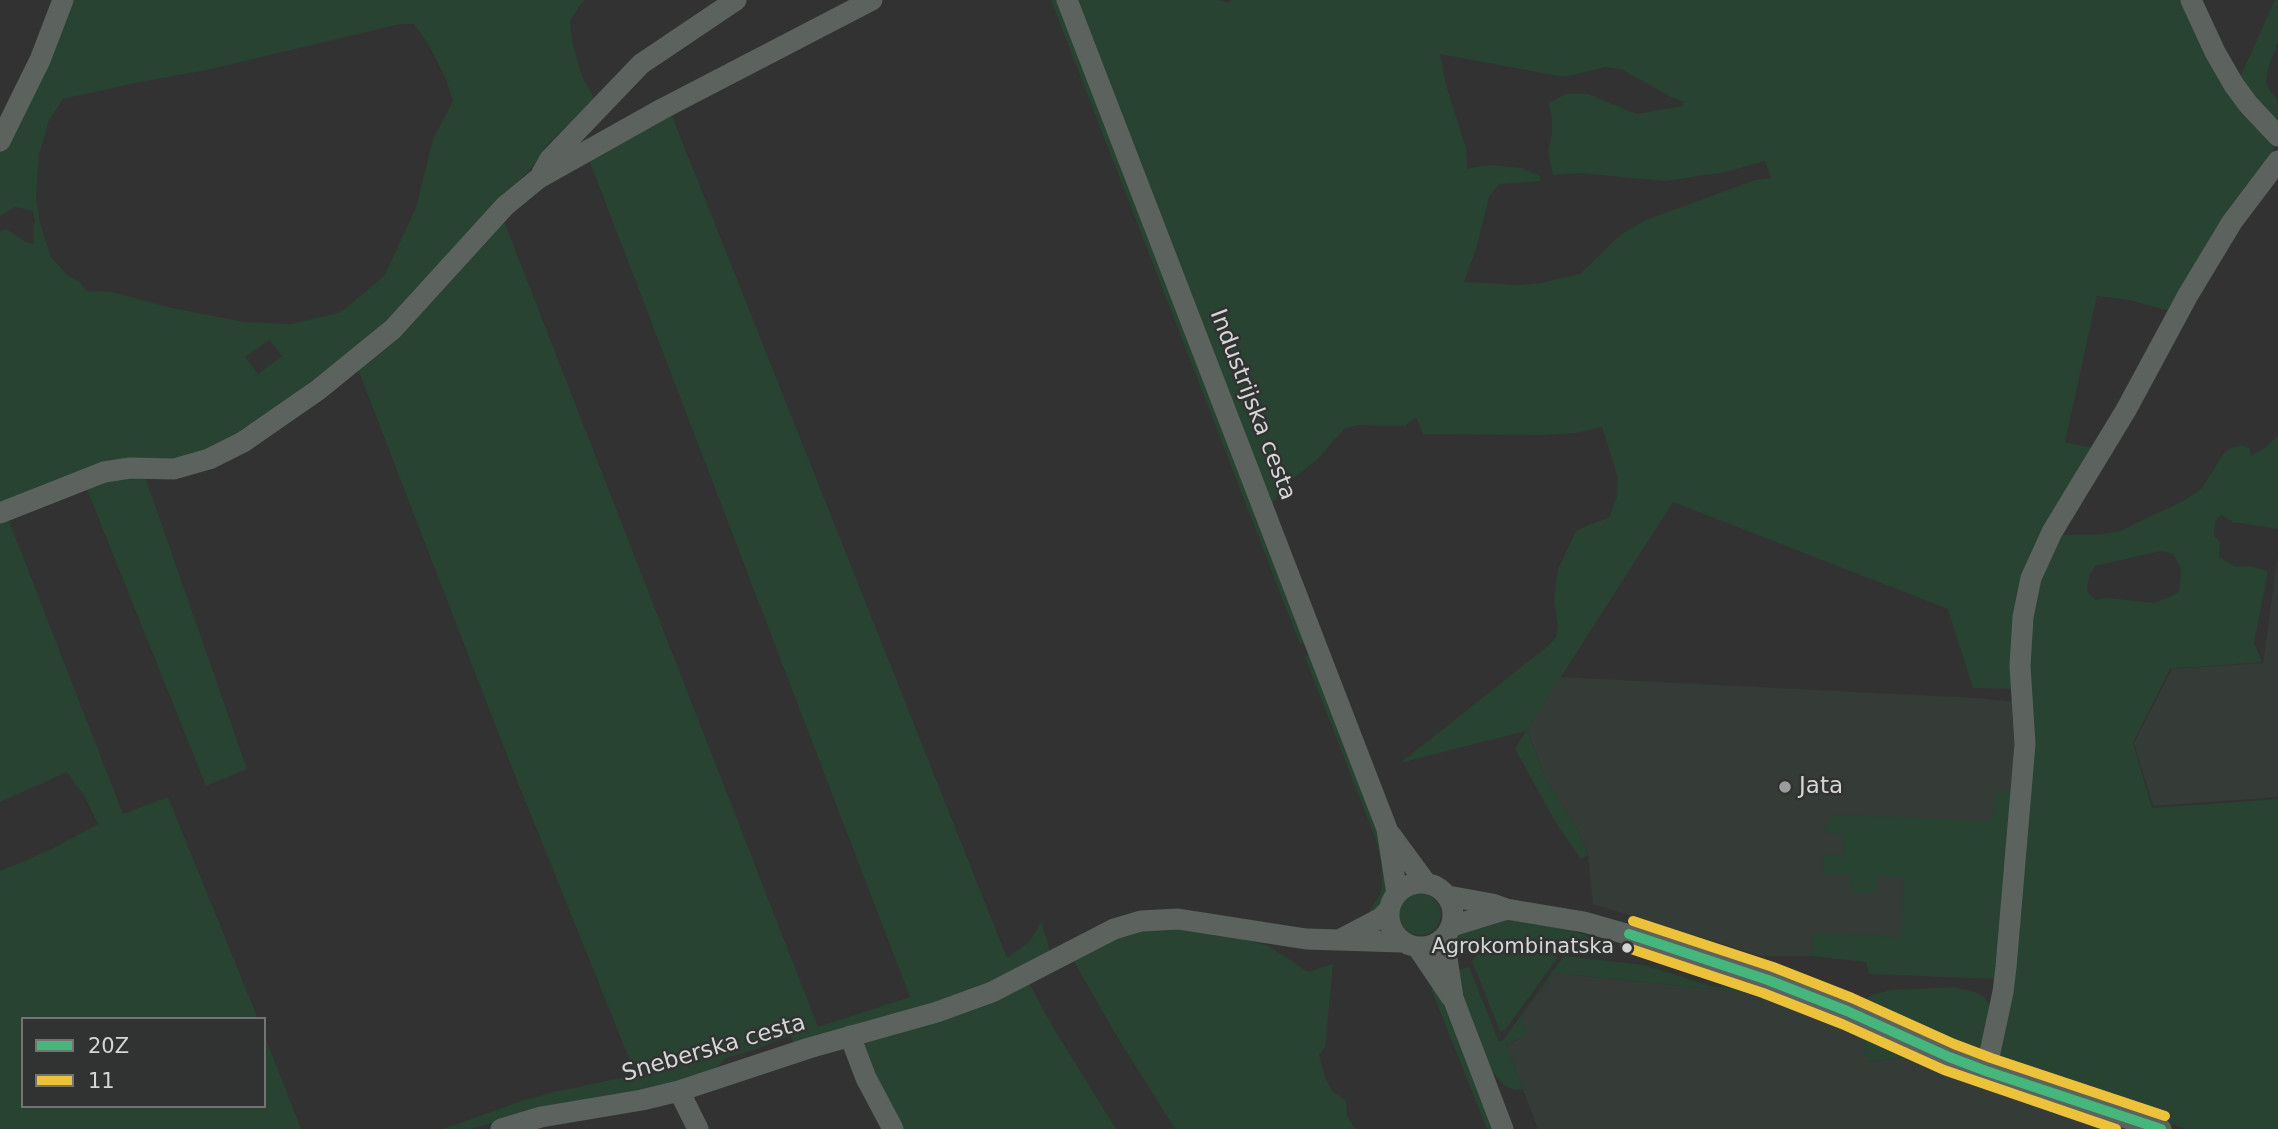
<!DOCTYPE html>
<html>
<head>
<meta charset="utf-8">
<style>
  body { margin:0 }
  #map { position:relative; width:2278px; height:1129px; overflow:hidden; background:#323232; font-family:"DejaVu Sans",sans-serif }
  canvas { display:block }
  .legend { position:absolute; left:21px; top:1017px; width:245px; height:91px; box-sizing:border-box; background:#313332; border:2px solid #727473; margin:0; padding:9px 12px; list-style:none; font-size:21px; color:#d4d5d4 }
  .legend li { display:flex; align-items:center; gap:14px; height:35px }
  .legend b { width:35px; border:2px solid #727473 }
</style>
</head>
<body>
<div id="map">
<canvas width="2278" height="1129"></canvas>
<ul class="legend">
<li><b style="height:9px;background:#46b77c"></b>20Z</li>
<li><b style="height:9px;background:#edc23b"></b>11</li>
</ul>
</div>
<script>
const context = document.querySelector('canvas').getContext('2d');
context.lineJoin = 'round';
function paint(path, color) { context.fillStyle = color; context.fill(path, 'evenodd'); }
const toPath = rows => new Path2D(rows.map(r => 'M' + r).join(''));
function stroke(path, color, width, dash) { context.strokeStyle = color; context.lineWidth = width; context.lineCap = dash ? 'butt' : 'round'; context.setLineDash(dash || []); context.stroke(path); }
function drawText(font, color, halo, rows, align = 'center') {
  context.font = font + ' "DejaVu Sans",sans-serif'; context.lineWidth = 5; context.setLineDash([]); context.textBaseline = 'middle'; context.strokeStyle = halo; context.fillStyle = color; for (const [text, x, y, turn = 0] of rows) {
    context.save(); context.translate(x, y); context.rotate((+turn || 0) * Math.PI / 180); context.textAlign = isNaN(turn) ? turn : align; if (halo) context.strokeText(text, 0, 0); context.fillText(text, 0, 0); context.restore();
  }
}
paint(toPath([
  [2278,555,2278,797,2153,806,2134,743,2172,669,2263,663],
  [1560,677,1975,698,2017,702,2019,784,1915,975,1869,974,1866,962,1812,956,1761,956,1593,904,1588,855,1575,824,1547,782,1527,730],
  [1554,973,1752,993,1860,1031,1866,1044,1869,1062,1904,1057,2127,1129,1538,1129,1506,1045,1519,1039,1523,1014]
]), '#353b36');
paint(toPath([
  [62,0,585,0,579,6,570,22,572,41,582,77,595,99,546,146,541,156,527,173,494,204,392,319,267,416,206,454,0,510,0,232,6,229,26,242,34,244,33,230,35,220,33,211,15,207,0,216,0,152,29,87],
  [400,24,414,24,430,47,446,79,453,101,433,139,416,208,384,276,341,312,292,324,244,322,167,307,112,292,86,291,79,281,68,276,51,257,40,223,36,196,39,154,49,120,63,99,135,83,207,70],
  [269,340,282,356,258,374,245,357],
  [1051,0,1058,0,1306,642,1300,644],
  [1075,0,1219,0,1228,3,1232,0,2187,0,2273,140,2274,147,2268,164,2174,312,2129,300,2097,296,2065,442,2097,449,2052,521,2018,689,1973,688,1948,609,1673,502,1527,730,1547,782,1575,824,1588,855,1581,859,1556,823,1515,749,1526,731,1400,763,1548,646,1556,637,1558,626,1554,600,1558,569,1576,531,1588,525,1609,518,1617,496,1618,477,1602,427,1576,433,1539,435,1423,434,1416,417,1405,426,1358,425,1344,429,1318,459,1291,480,1270,505],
  [1440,54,1559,76,1569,76,1605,67,1621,69,1671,97,1684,102,1682,106,1637,114,1588,94,1565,94,1549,103,1552,118,1552,132,1548,153,1553,175,1578,173,1665,181,1726,172,1765,161,1771,178,1755,180,1646,220,1620,235,1580,274,1541,283,1519,285,1464,282,1476,249,1489,197,1499,184,1541,181,1540,176,1521,168,1489,165,1467,169,1466,148,1446,85],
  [2275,0,2278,0,2278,43,2269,65,2266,82,2270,91,2278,100,2278,127,2238,82],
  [668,106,1007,958,1030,941,1041,922,1051,954,994,983,795,1046,790,1035,754,1050,726,1058,714,1070,643,1094,517,1115,472,1129,443,1129,525,1100,554,1092,630,1076,635,1073,510,763,354,359,500,211,818,1027,910,997,585,149],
  [2278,435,2278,529,2233,522,2222,515,2218,517,2215,522,2214,531,2214,536,2220,542,2219,557,2236,567,2249,566,2268,571,2254,643,2262,662,2170,669,2133,743,2152,808,2278,799,2278,1129,2187,1129,2062,1089,1998,1064,2026,623,2058,535,2095,535,2120,531,2185,500,2202,488,2224,453,2231,448,2241,445,2249,448,2251,456,2266,447],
  [2161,551,2173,554,2181,569,2179,592,2167,598,2154,603,2108,598,2095,600,2087,591,2089,577,2095,566],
  [143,471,247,769,206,786,84,482],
  [7,516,123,814,168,797,258,1019,23,1019,23,1106,264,1106,264,1034,301,1129,0,1129,0,871,50,850,98,824,85,797,67,772,0,802,0,518],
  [1311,654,1378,826,1389,888,1382,906,1370,914,1370,910,1380,895,1382,886,1381,862,1376,840,1305,657],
  [1998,792,2012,792,1997,979,1869,974,1866,962,1812,956,1813,933,1901,937,1904,877,1876,875,1876,892,1852,893,1851,875,1823,874,1824,855,1844,856,1843,834,1825,832,1827,821,1834,816,1842,815,1991,821,1994,811,1994,798],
  '1399 914a21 21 0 1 1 42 0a21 21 0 1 1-42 0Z',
  [1504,919,1568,929,1602,941,1599,951,1519,942,1494,942,1471,948,1452,957,1453,941,1461,930],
  [1138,928,1210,930,1269,946,1308,972,1333,964,1325,1047,1319,1055,1325,1077,1332,1091,1346,1101,1347,1115,1355,1129,1175,1129,1116,1035,1072,958],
  [1517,950,1553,954,1557,957,1556,960,1505,1030,1500,1031,1472,961,1477,955,1484,953],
  [1633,950,1659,953,1725,973,1722,977,1718,978,1632,954],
  [1564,956,1644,965,1714,987,1762,989,2124,1129,2109,1129,2106,1123,1904,1057,1869,1062,1863,1049,1866,1044,1860,1031,1752,993,1554,973,1523,1014,1522,1020,1527,1034,1506,1045,1523,1089,1515,1090,1505,1086,1490,1069,1454,971,1469,967,1499,1042,1503,1040],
  [1029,983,1054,1029,1116,1129,900,1129,861,1042],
  [1432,985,1444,996,1495,1129,1487,1129,1432,991],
  [1953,987,1975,992,1984,997,1989,1005,1991,1016,1980,1056,1973,1059,1866,1012,1864,1007,1866,999,1872,995,1891,990]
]), '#284332');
stroke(toPath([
  [1067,0,1387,829,1397,894],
  [2191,0,2215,52,2234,85,2248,104,2278,136],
  [0,141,40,60,63,0],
  [542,173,550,159,641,64,736,0],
  [0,513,104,472,130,468,174,469,209,459,243,442,318,390,393,329,505,206,539,178,662,109,872,0],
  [1390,834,1426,883],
  '1389 915a32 32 0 1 1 64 0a32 32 0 1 1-64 0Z',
  [1448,896,1492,904,1506,909,1584,922,1658,943,1768,980,1847,1011,1949,1057,2046,1092,2161,1129],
  [1452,926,1504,910],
  [1444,938,1453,998,1503,1129],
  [1341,939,1381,918,1389,910],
  [1418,948,1451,997],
  [850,1036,866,1078,893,1129],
  [1986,1071,2003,992,2006,967,2025,744,2020,666,2023,617,2031,578,2052,532,2126,410,2188,295,2232,222,2278,161],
  [679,1091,698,1129],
  [501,1129,541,1117,642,1100,679,1091,809,1048,937,1012,992,992,1114,929,1141,921,1178,919,1306,939,1402,942]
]), '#5c635e', 21);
stroke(toPath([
  [1629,934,1768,980,1847,1011,1949,1057,1986,1071,2161,1129]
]), '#46b77c', 10);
stroke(toPath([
  [1625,947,1763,993,1842,1024,1944,1070,2116,1129]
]), '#edc23b', 10);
stroke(toPath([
  [1633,921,1773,967,1852,998,1954,1044,1991,1058,2165,1116]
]), '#edc23b', 10);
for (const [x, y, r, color] of [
  [1785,787,7,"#9b9c9b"],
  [1627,948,6,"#d4d5d4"]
]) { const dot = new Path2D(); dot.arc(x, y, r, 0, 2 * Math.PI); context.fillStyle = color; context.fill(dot); stroke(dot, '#313332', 2.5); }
drawText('21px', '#d4d5d4', '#313332', [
  ["Agrokombinatska",1614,948]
], 'right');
drawText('23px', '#d4d5d4', '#313332', [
  ["Industrijska cesta",1252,405,69],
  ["Sneberska cesta",714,1049,-16]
]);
drawText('23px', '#d4d5d4', '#313332', [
  ["Jata",1799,787]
], 'left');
</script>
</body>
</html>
